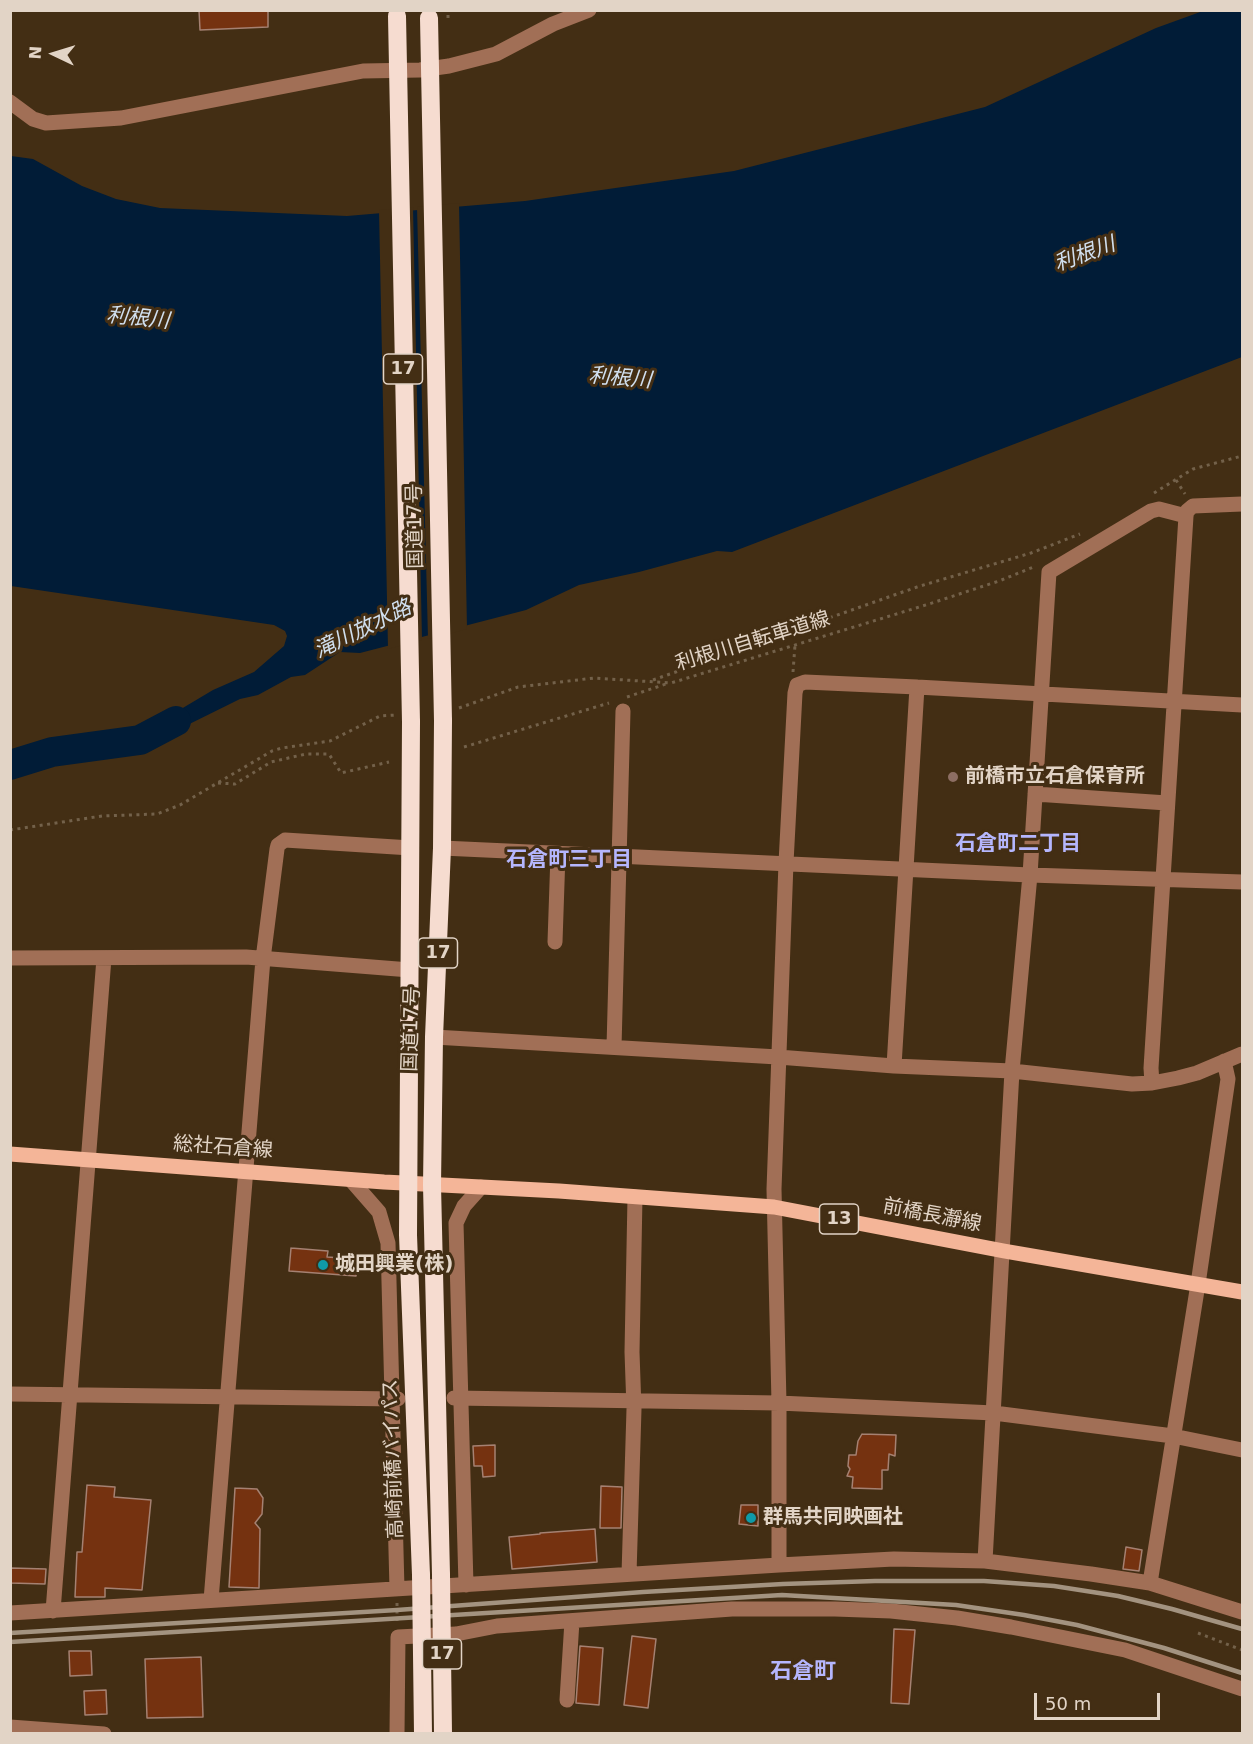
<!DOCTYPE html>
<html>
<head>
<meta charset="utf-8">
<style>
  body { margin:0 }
  #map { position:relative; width:1253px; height:1744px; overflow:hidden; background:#432e14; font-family:"DejaVu Sans",sans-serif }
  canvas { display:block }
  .frame { position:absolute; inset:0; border:12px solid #e2d4c6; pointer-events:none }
  .north { position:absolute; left:24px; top:24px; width:60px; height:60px; -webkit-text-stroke:4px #432e14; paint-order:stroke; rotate:274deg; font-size:16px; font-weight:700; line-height:24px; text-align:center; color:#e2d4c6 }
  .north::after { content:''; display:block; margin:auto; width:21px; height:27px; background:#e2d4c6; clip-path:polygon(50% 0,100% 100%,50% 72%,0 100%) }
  .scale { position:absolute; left:1034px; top:1693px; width:126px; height:27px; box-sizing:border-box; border:3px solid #e2d4c6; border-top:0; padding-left:8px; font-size:18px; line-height:21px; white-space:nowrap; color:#e2d4c6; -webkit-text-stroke:4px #432e14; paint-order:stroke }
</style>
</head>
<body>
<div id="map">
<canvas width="1253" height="1744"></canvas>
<div class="frame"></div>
<div class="north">N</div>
<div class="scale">50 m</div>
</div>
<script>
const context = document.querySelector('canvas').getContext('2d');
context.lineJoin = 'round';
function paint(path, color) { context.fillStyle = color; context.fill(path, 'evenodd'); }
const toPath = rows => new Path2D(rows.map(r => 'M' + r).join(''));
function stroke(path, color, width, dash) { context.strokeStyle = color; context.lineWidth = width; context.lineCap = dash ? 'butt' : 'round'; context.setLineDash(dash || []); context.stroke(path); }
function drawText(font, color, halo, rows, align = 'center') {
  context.font = font + ' "DejaVu Sans","Noto Sans JP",sans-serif'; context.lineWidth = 6; context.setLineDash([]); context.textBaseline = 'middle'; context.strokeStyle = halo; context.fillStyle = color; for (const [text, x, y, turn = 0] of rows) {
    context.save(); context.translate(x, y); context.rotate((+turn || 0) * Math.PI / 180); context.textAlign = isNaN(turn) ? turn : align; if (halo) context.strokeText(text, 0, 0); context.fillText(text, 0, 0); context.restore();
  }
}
paint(toPath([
  [1203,11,1242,11,1242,357,732,552,717,551,639,572,579,585,526,610,360,653,340,652,305,675,291,677,258,695,240,699,153,742,140,740,171,715,213,690,254,672,284,646,287,636,285,631,274,625,11,586,11,156,33,159,82,186,116,199,160,208,347,216,525,201,734,171,985,107,1156,28]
]), '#011c37');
paint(toPath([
  [459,203,467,629,428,639,417,207],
  [413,207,422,640,388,649,379,210]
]), '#432e14');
stroke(toPath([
  [10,765,52,752,140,740,176,721]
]), '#011c37', 30);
const building = toPath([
  [199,10,268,10,268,27,200,30,199,10],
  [291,1248,328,1251,327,1257,357,1259,356,1276,289,1271,291,1248],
  [862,1434,896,1435,895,1456,889,1454,888,1470,882,1470,882,1489,852,1488,853,1477,847,1476,850,1469,848,1466,849,1455,856,1455,858,1441,862,1434],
  [495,1445,495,1476,483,1477,482,1466,474,1466,473,1446,495,1445],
  [87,1485,115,1487,114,1497,151,1500,142,1590,105,1588,105,1597,75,1597,77,1552,82,1552,87,1485],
  [601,1486,622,1487,621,1528,600,1528,601,1486],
  [235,1488,257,1489,263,1498,262,1514,255,1523,260,1529,259,1588,229,1587,235,1488],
  [741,1505,758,1505,758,1526,739,1524,741,1505],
  [595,1529,597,1562,512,1569,509,1537,540,1534,540,1533,595,1529],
  [1126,1547,1142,1550,1139,1571,1123,1569,1126,1547],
  [11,1568,46,1569,45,1584,11,1583,11,1568],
  [894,1629,915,1630,909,1704,891,1703,894,1629],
  [632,1636,656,1639,648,1708,624,1705,632,1636],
  [580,1646,603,1648,599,1705,576,1703,580,1646],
  [69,1651,91,1651,92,1675,70,1676,69,1651],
  [201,1657,203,1717,147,1718,145,1659,201,1657],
  [106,1690,107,1714,85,1715,84,1691,106,1690]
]);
paint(building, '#753210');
stroke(building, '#a58172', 1.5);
stroke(toPath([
  [448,18,448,10],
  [1176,480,1185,494],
  [1154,493,1193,469,1242,456],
  [793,672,795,645],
  [653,680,917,587,1031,553,1080,534],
  [627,697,669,683],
  [459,708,518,687,594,678,671,683,929,604,999,581,1036,566],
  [464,747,609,703],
  [218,783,235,784,271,762,306,754,329,754,341,773,389,762],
  [10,830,102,816,157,814,180,805,272,751,282,748,330,741,380,716,396,715],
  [397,1603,397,1624],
  [1198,1633,1242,1650]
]), '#73614a', 3, [3, 4.5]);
stroke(toPath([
  [10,102,33,119,46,123,121,118,363,71,420,70,449,66,496,54,553,24,589,10],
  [1035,794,1167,803],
  [442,848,1030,875,1242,882],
  [555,942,558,854],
  [10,958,246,957,410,970],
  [434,1037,778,1057,894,1066,1012,1071,1132,1084,1152,1083,1178,1078,1197,1073,1242,1054],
  [614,1047,623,711],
  [894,1066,917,687],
  [1152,1083,1151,1068,1186,516,1187,511,1193,506,1242,504],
  [351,1180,379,1212,388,1243,397,1589],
  [10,1394,398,1399],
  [454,1398,779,1403,994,1413,1173,1436,1242,1450],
  [985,1561,1012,1071,1030,875,1049,572,1151,511,1159,509,1186,516],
  [779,1565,779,1403,774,1189,786,863,795,693,797,685,805,682,917,687,1242,705],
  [629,1574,634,1409,632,1352,635,1197],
  [1150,1583,1198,1284,1228,1079,1224,1061],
  [466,1585,456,1223,464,1206,481,1187],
  [211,1600,263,959,277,849,278,845,285,840,411,848],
  [53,1611,104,958],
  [10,1613,779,1565,894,1559,985,1561,1091,1574,1150,1583,1242,1612],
  [567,1700,572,1621],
  [10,1727,104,1734],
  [397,1734,398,1637,456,1634,497,1626,732,1609,835,1609,891,1611,957,1618,1011,1627,1125,1650,1242,1689]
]), '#a16f56', 15);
stroke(toPath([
  [10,1154,384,1182,559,1191,774,1207,1004,1251,1242,1292]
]), '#f4b598', 15);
stroke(toPath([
  [411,722,408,1235,421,1575],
  [441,1575,432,1185,434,1037,442,848,443,721]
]), '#f6dcd0', 18);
stroke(toPath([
  [10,1633,397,1610,643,1592,783,1584,875,1581,984,1581,1054,1586,1118,1596,1172,1609,1242,1629],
  [10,1642,782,1595,956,1605,1024,1615,1077,1625,1164,1648,1242,1673]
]), '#a39380', 4.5);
stroke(toPath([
  [397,16,411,722],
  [429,18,443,721],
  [421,1575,423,1734],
  [441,1575,443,1734]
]), '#f6dcd0', 18);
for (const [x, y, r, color] of [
  [953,777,6,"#8d6e63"],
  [323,1265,6,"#0f9aa8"],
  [751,1518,6,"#0f9aa8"]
]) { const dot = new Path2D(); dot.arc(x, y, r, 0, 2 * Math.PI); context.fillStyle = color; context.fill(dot); stroke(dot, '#432e14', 2); }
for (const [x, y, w] of [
  [403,369,39],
  [438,953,39],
  [839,1219,39],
  [442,1654,39]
]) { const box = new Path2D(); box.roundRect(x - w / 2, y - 15, w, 30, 4.5); context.fillStyle = '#432e14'; context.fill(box); stroke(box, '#e2d4c6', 1.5); }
drawText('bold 18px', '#e2d4c6', null, [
  ["17",403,369],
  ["17",438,953],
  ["13",839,1219],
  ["17",442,1654]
]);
drawText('20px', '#e2d4c6', '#432e14', [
  ["国道17号",416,526,-91],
  ["利根川自転車道線",753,642,-17],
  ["国道17号",412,1029,-88],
  ["総社石倉線",223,1148,4],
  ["前橋長瀞線",932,1216,11],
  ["高崎前橋バイパス",394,1459,-92]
]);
drawText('bold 20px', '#e2d4c6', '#432e14', [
  ["前橋市立石倉保育所",965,777],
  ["城田興業(株)",335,1265],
  ["群馬共同映画社",763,1518]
], 'left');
drawText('italic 21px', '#d1e0f0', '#432e14', [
  ["利根川",1085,255,-20],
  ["利根川",138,319,6],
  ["利根川",620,379,5],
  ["滝川放水路",363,630,-26]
]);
drawText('bold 21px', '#b5b6fd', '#432e14', [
  ["石倉町二丁目",1018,845],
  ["石倉町三丁目",569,861]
]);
drawText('bold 22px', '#b5b6fd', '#432e14', [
  ["石倉町",803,1672]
]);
</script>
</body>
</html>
